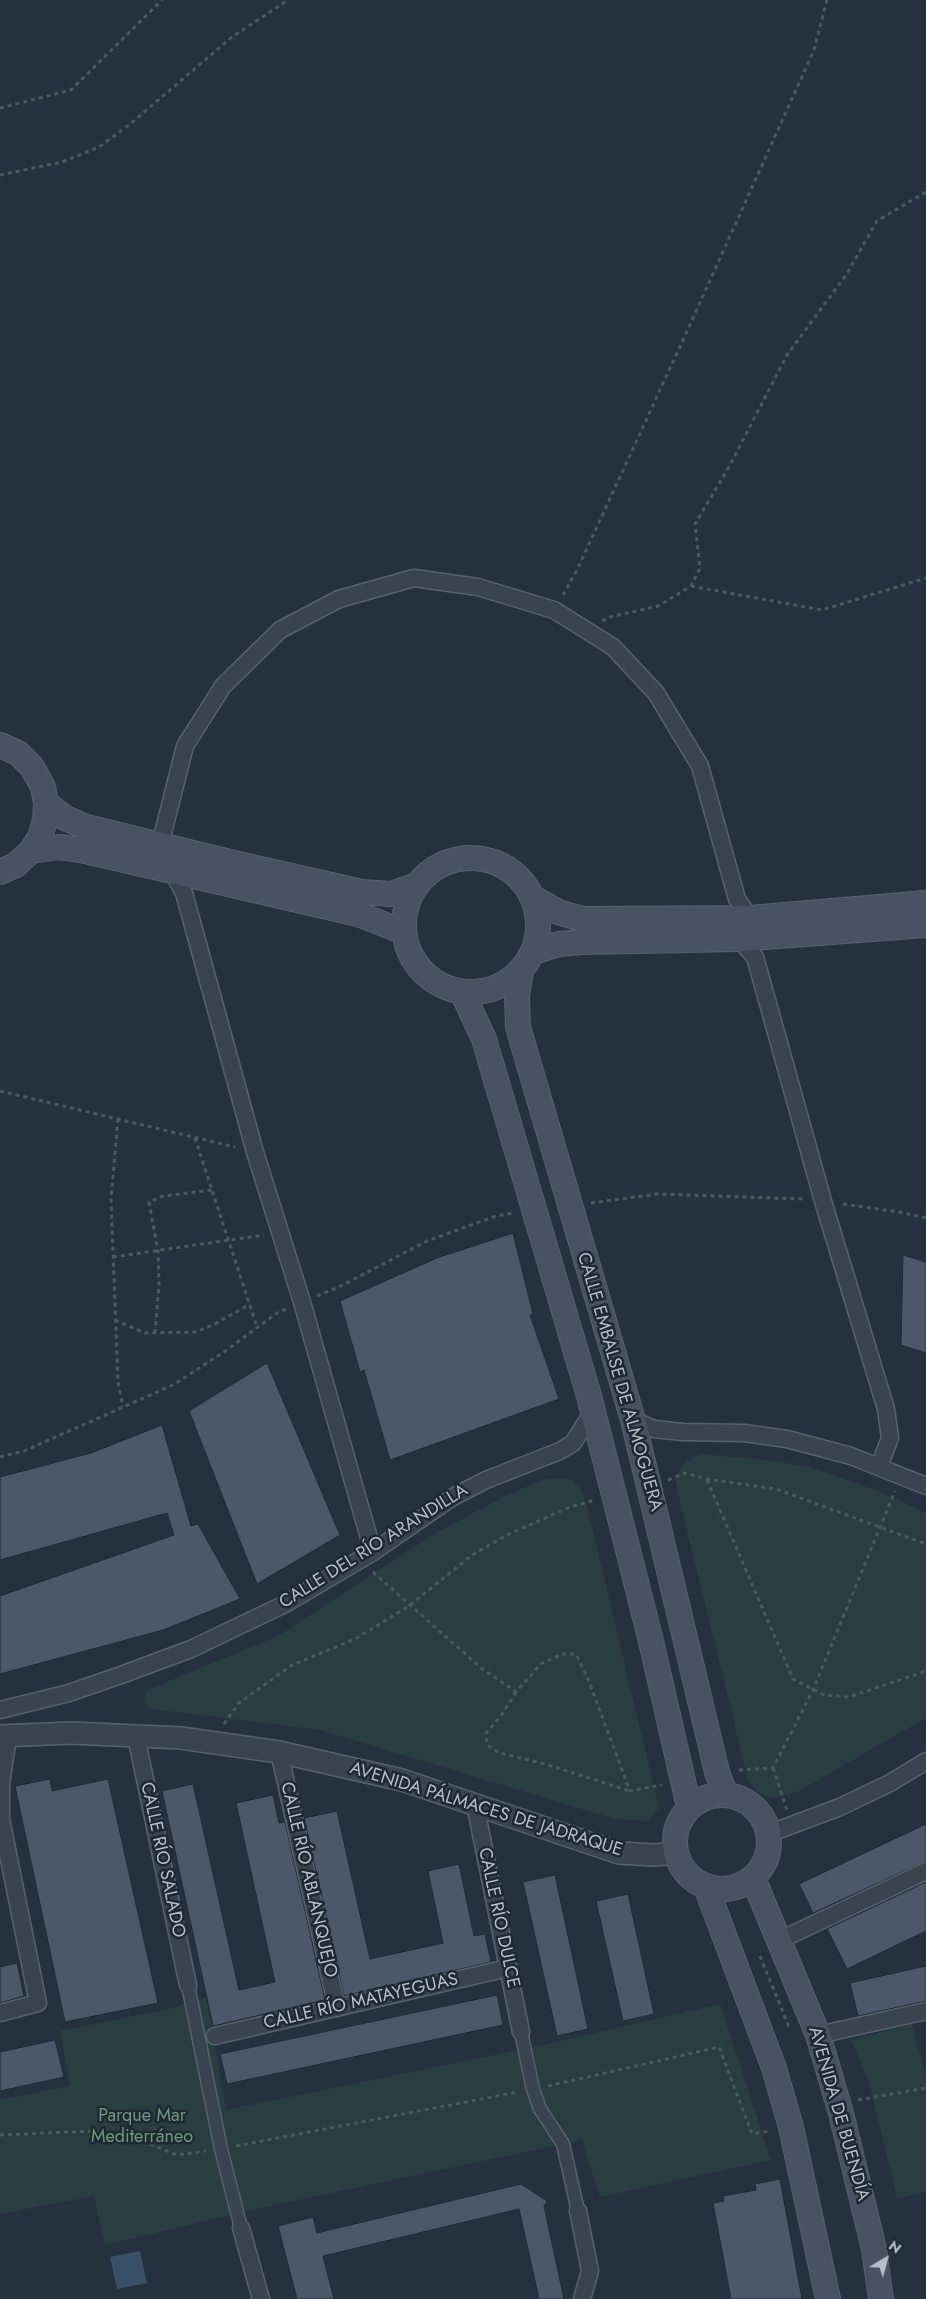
<!DOCTYPE html>
<html>
<head>
<meta charset="utf-8">
<style>
  body { margin:0 }
  #map { position:relative; width:926px; height:2299px; overflow:hidden; background:#263140; font-family:Jost,sans-serif }
  canvas { display:block }
  .north { position:absolute; left:861px; top:2234px; width:50px; height:50px; -webkit-text-stroke:4px #1f2835; paint-order:stroke; rotate:37deg; font-size:14px; font-weight:700; line-height:20px; text-align:center; color:#b7beca }
  .north::after { content:''; display:block; margin:auto; width:18px; height:22px; background:#b7beca; clip-path:polygon(50% 0,100% 100%,50% 72%,0 100%) }
</style>
</head>
<body>
<div id="map">
<canvas width="926" height="2299"></canvas>
<div class="north">N</div>
</div>
<script>
const context = document.querySelector('canvas').getContext('2d');
context.lineJoin = 'round';
function paint(path, color) { context.fillStyle = color; context.fill(path, 'evenodd'); }
const toPath = rows => new Path2D(rows.map(r => 'M' + r).join(''));
function stroke(path, color, width, dash) { context.strokeStyle = color; context.lineWidth = width; context.lineCap = dash ? 'butt' : 'round'; context.setLineDash(dash || []); context.stroke(path); }
function drawText(font, color, halo, rows, align = 'center') {
  context.font = font + ' Jost,sans-serif'; context.lineWidth = 5; context.setLineDash([]); context.textBaseline = 'middle'; context.strokeStyle = halo; context.fillStyle = color; for (const [text, x, y, turn = 0] of rows) {
    context.save(); context.translate(x, y); context.rotate((+turn || 0) * Math.PI / 180); context.textAlign = isNaN(turn) ? turn : align; if (halo) context.strokeText(text, 0, 0); context.fillText(text, 0, 0); context.restore();
  }
}
paint(toPath([
  [700,1454,768,1460,809,1467,881,1492,926,1513,926,1718,799,1791,784,1796,769,1798,758,1792,748,1780,677,1489,676,1480,679,1471,686,1462],
  [560,1478,572,1480,580,1487,588,1510,659,1808,647,1821,615,1819,320,1730,152,1709,146,1705,144,1699,146,1692,152,1688,278,1636,436,1533,507,1495,545,1479],
  [207,1997,226,2110,543,2045,720,2004,771,2160,600,2197,582,2140,251,2210,105,2245,94,2196,0,2214,0,2100,70,2086,60,2031,168,2009],
  [912,2024,926,2077,926,2192,897,2199,869,2082,851,2040]
]), '#283e41');
paint(toPath([
  [140,2251,147,2283,117,2289,110,2257]
]), '#3b4f69');
const building = toPath([
  [513,1233,533,1314,530,1315,559,1399,390,1460,364,1370,360,1372,340,1301,437,1258,513,1233],
  [903,1255,926,1262,926,1353,901,1345,903,1255],
  [267,1363,340,1535,257,1584,189,1411,267,1363],
  [162,1425,191,1526,198,1524,240,1599,163,1630,0,1674,0,1596,174,1535,167,1513,0,1560,0,1477,91,1453,162,1425],
  [50,1779,52,1791,108,1779,158,2003,65,2022,15,1786,50,1779],
  [193,1784,239,1990,275,1982,236,1803,273,1795,279,1823,285,1822,325,2000,213,2026,162,1791,193,1784],
  [337,1811,370,1959,443,1943,428,1871,459,1864,474,1936,485,1934,491,1962,344,1996,304,1818,337,1811],
  [926,1824,926,1861,813,1913,799,1884,926,1824],
  [555,1875,588,2029,557,2036,523,1882,555,1875],
  [926,1882,926,1931,847,1969,827,1929,926,1882],
  [628,1894,654,2014,623,2021,596,1901,628,1894],
  [17,1963,24,1996,0,2003,0,1967,17,1963],
  [926,1966,926,2001,858,2016,850,1983,926,1966],
  [497,1995,503,2025,227,2084,220,2054,497,1995],
  [55,2040,64,2077,0,2091,0,2052,55,2040],
  [780,2179,802,2299,731,2299,713,2203,724,2201,723,2196,756,2190,755,2184,780,2179],
  [521,2184,547,2201,544,2206,564,2299,539,2299,519,2209,323,2256,334,2299,297,2299,278,2226,313,2217,317,2233,521,2184]
]);
paint(building, '#4c5869');
stroke(building, '#212a37', 1);
const pedestrian = toPath([
  [188,1985,221,2149,241,2228],
  [521,2032,533,2089,540,2109,563,2144,578,2211]
]);
const minor = toPath([
  [155,845,163,833,185,746,223,686,280,630,339,599,414,578,478,587,554,610,613,647,656,693,700,766,737,899,750,918],
  [172,871,184,893,255,1152,302,1302,373,1552],
  [739,939,755,957,823,1201,886,1409,890,1438,879,1467],
  [633,1420,654,1429,683,1432,744,1433,787,1439,851,1456,926,1486],
  [0,1710,69,1693,121,1675,191,1649,285,1604,373,1552,453,1497,486,1480,560,1451,573,1443,592,1413],
  [136,1736,188,1985],
  [279,1752,337,2008],
  [475,1804,521,2032],
  [768,1834,840,1807,890,1783,926,1761],
  [778,1941,926,1871],
  [0,2013,38,2003,1,1819,1,1784,8,1736],
  [818,2035,926,2011],
  [215,2036,508,1968],
  [578,2211,590,2271,582,2299],
  [241,2228,261,2299]
]);
const tertiary = toPath([
  [0,1736,71,1733,181,1738,279,1752,402,1780,619,1853,654,1855,675,1853]
]);
const secondary = toPath([
  [0,745,18,753,32,767,43,787,46,803,45,820,40,837,31,851,16,865,0,872],
  [46,803,65,818,86,827,238,864,362,892,391,894,417,885],
  [31,851,59,847,81,850,358,914,404,932],
  '404 925a67 67 0 1 1 134 0a67 67 0 1 1-134 0Z',
  [532,897,558,912,582,919,750,918,926,903],
  [533,952,559,944,581,942,739,939,926,925],
  [521,971,517,996,518,1027,633,1420,717,1772,725,1794],
  [462,992,484,1039,589,1396,650,1637,689,1807],
  '675 1842a47 47 0 1 1 94 0a47 47 0 1 1-94 0Z',
  [753,1878,818,2035,841,2113,874,2249,881,2299],
  [706,1887,774,2068,791,2127,828,2299]
]);
stroke(pedestrian, '#58616d', 15);
stroke(minor, '#58616d', 19);
stroke(tertiary, '#58616d', 24);
stroke(secondary, '#58616d', 26);
stroke(toPath([
  [0,108,71,90,162,0],
  [0,175,62,162,99,147,129,125,232,37,288,0],
  [691,586,822,610,926,578],
  [563,595,577,570,684,338,814,50,827,0],
  [602,621,610,617,658,606,691,586,700,568,695,524,729,467,787,355,846,275,877,221,926,192],
  [0,1091,235,1147],
  [118,1119,111,1199,118,1382,123,1407],
  [195,1138,257,1327],
  [591,1203,657,1194,804,1199],
  [843,1204,899,1212,926,1218],
  [113,1257,264,1235],
  [317,1296,339,1287,427,1241,496,1216,513,1213],
  [115,1320,145,1333,195,1332,215,1324,250,1304],
  [155,1333,159,1284,158,1251,149,1202,163,1196,212,1190],
  [0,1457,24,1451,173,1385,224,1352,277,1313,286,1309],
  [668,1480,685,1473,707,1479,776,1489,926,1544],
  [707,1480,793,1679,824,1695,849,1697,926,1671],
  [373,1572,481,1668,516,1692,541,1664,562,1654,576,1654,588,1679,630,1791,662,1785],
  [516,1692,501,1716,486,1733,487,1745,500,1753,545,1764,630,1791],
  [224,1724,239,1703,292,1665,355,1639,409,1606,472,1555,507,1535,570,1507,595,1500],
  [773,1768,787,1810],
  [739,1770,773,1768,813,1690,895,1491],
  [760,1956,789,2027],
  [548,2086,719,2047,752,2134,770,2131],
  [858,2100,926,2088],
  [0,2135,93,2131,127,2135,177,2155,206,2151],
  [236,2146,518,2092]
]), '#465b5e', 3, [4, 4]);
stroke(pedestrian, '#3a4350', 12);
stroke(minor, '#3a4350', 16);
stroke(tertiary, '#3a4350', 21);
stroke(secondary, '#485263', 24);
drawText('18px', '#b7beca', '#1f2835', [
  ["CALLE EMBALSE DE ALMOGUERA",619,1382,74],
  ["CALLE DEL RÍO ARANDILLA",374,1547,-32],
  ["AVENIDA PÁLMACES DE JADRAQUE",486,1810,17],
  ["CALLE RÍO SALADO",162,1860,78],
  ["CALLE RÍO ABLANQUEJO",308,1880,77],
  ["CALLE RÍO DULCE",498,1918,78],
  ["CALLE RÍO MATAYEGUAS",361,2002,-13],
  ["AVENIDA DE BUENDÍA",838,2114,74]
]);
drawText('18px', '#6e9b78', '#1f2835', [
  ["Parque Mar",142,2117],
  ["Mediterráneo",142,2138]
]);
</script>
</body>
</html>
